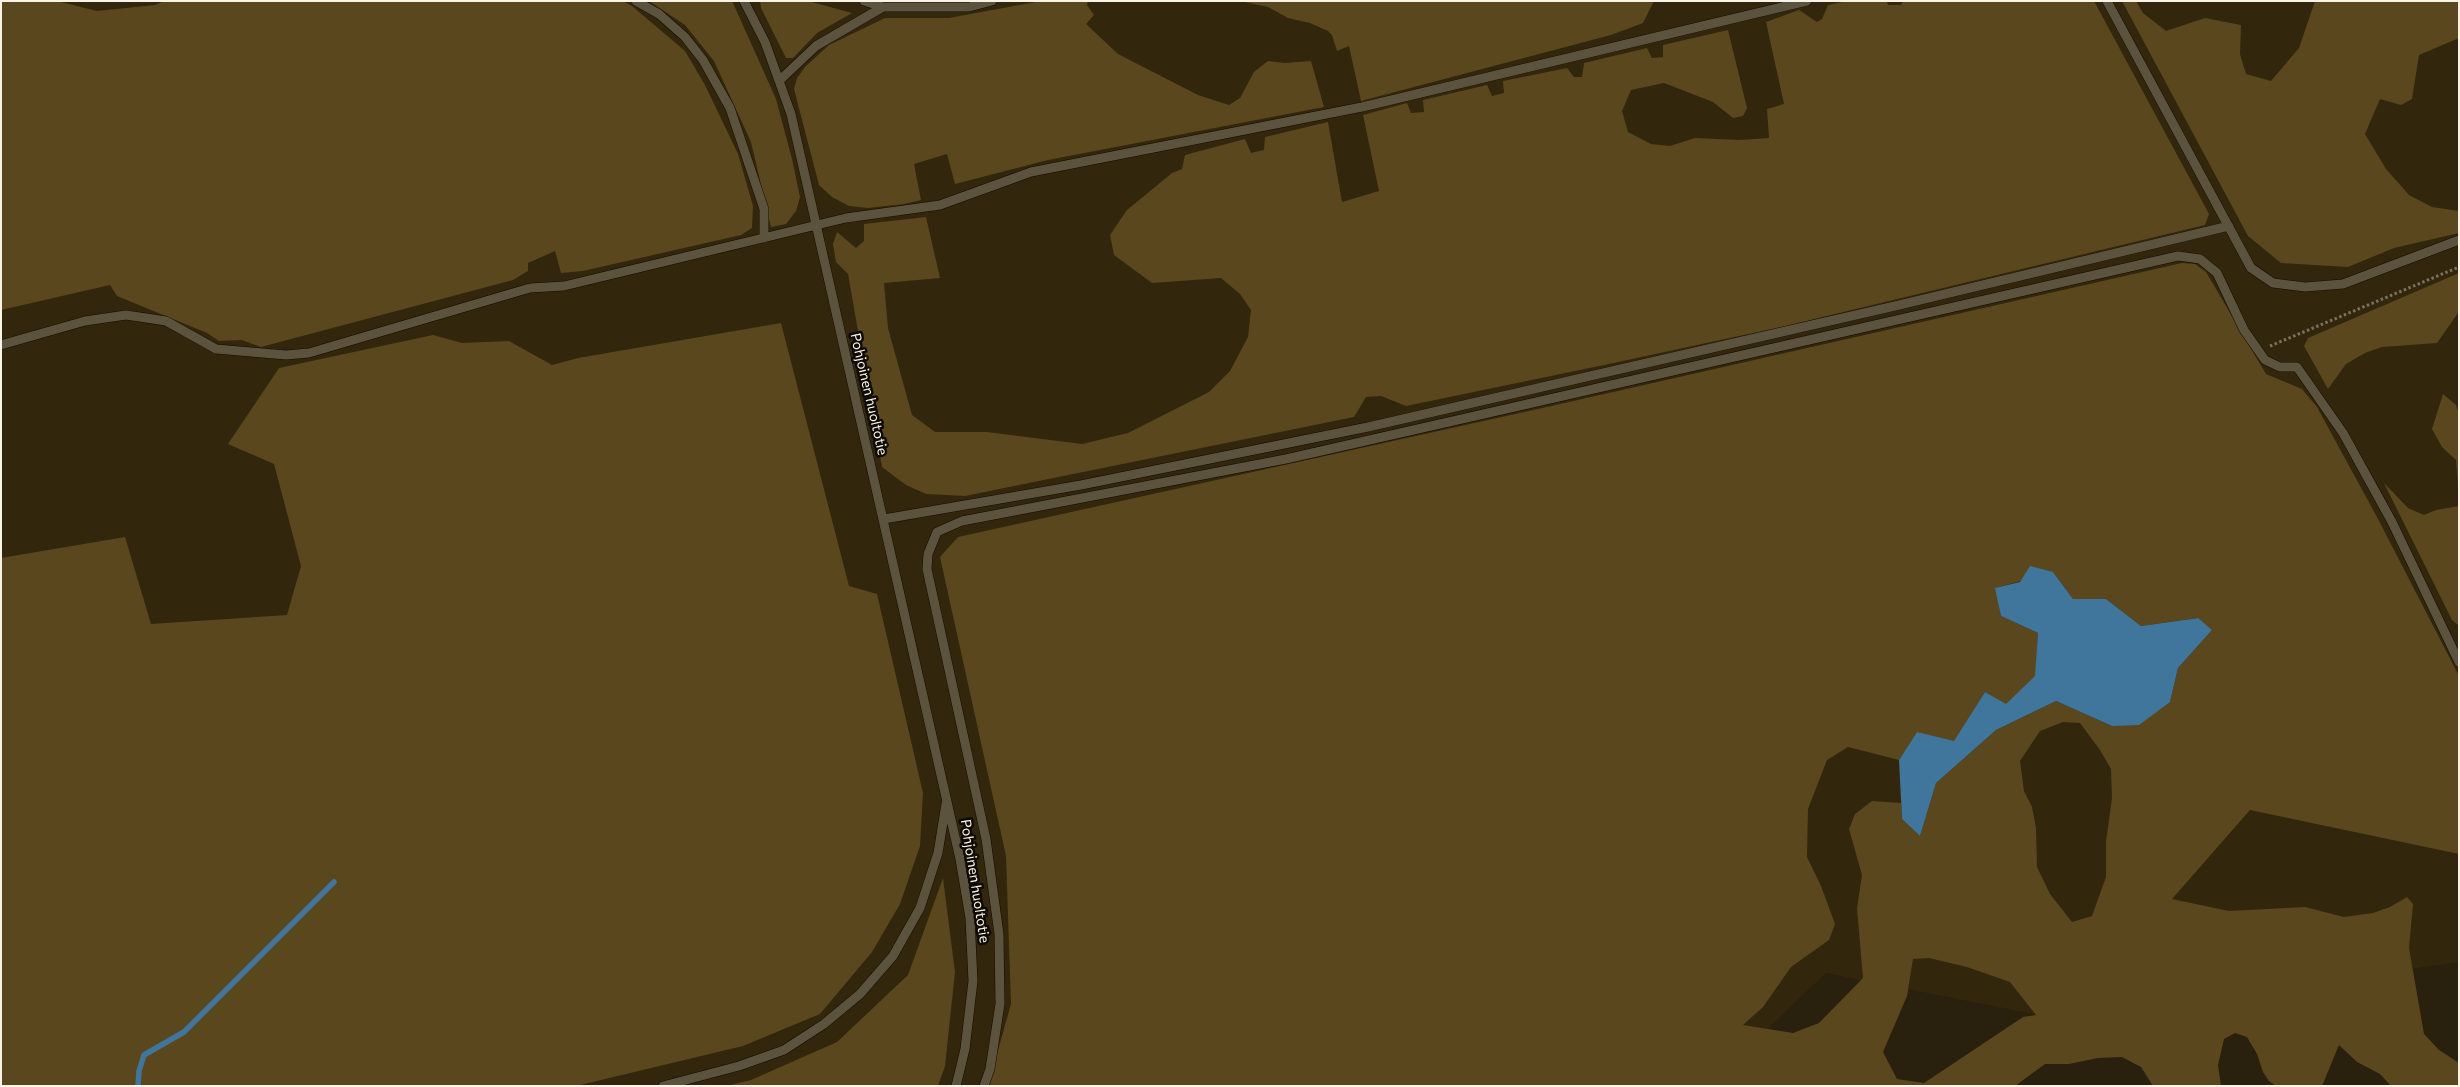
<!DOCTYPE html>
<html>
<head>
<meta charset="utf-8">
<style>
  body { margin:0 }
  #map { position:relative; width:2460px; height:1087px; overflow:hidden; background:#29200d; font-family:Commissioner,sans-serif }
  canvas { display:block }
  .frame { position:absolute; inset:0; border:2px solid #faf4e8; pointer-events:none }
</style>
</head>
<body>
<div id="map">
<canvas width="2460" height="1087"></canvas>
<div class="frame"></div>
</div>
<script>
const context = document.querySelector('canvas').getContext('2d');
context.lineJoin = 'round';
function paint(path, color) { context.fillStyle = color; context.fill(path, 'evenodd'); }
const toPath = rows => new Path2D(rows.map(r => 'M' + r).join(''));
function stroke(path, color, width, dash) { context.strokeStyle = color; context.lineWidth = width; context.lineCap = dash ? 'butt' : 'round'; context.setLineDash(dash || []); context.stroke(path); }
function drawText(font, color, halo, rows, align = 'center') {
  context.font = font + ' Commissioner,sans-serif'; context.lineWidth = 5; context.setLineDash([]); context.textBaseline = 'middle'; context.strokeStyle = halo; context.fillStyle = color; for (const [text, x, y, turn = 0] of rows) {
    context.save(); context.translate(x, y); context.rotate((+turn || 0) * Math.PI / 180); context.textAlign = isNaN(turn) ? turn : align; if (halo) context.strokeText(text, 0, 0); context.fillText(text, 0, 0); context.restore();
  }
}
paint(toPath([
  [1,1,2459,1,2459,962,2059,1019,1826,973,1708,1086,1,1086]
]), '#32260c');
paint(toPath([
  [1,1,57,1,97,11,155,5,164,1,623,1,632,6,685,51,705,85,738,154,753,206,752,228,741,235,583,271,561,273,555,251,528,263,528,271,513,280,261,347,242,340,219,341,207,333,117,296,110,285,1,310],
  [649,1,732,1,733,3,776,99,792,159,800,197,796,211,786,224,771,227,751,142,714,61,685,25],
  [760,1,808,1,852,13,817,33,793,58,786,58,761,8],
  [1041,1,1088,1,1087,5,1094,15,1086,24,1118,54,1198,95,1229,105,1240,98,1254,72,1268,61,1285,63,1311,61,1324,107,1048,160,955,184,947,154,914,164,921,200,904,204,868,208,849,206,832,197,819,185,794,89,797,78,805,67,829,45,885,18,949,18],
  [1240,1,1654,1,1643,23,1611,35,1361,101,1349,46,1337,51,1332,35,1328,31,1310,23,1288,18,1268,7],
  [1847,1,1887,1,1888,5,1901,5,1903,1,2094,1,2209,214,2205,225,1781,327,1604,365,1406,406,1381,396,1366,397,1354,417,965,496,926,494,906,485,882,467,848,274,836,262,833,244,837,232,856,248,864,241,864,224,926,217,940,278,884,283,888,328,912,415,935,432,987,432,1082,444,1128,433,1209,392,1230,371,1248,337,1251,310,1240,294,1221,278,1152,283,1114,255,1110,235,1127,210,1172,173,1182,169,1185,155,1245,139,1251,153,1264,150,1265,137,1328,122,1342,202,1379,191,1363,115,1407,103,1411,113,1424,112,1423,100,1487,85,1492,96,1504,93,1503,81,1567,68,1574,77,1582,77,1584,63,1647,48,1652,58,1663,57,1663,45,1728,30,1747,108,1743,116,1733,118,1713,102,1664,83,1631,90,1622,111,1628,132,1651,144,1670,146,1695,138,1739,140,1769,138,1767,109,1784,104,1766,22,1799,10,1817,22,1822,19,1828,5],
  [2122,1,2136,1,2143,13,2166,31,2205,18,2241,25,2240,54,2246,74,2271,81,2299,48,2315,1,2459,1,2459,38,2419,55,2412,99,2401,105,2380,99,2365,134,2386,169,2409,195,2432,207,2459,211,2459,233,2394,248,2348,267,2281,263,2248,236],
  [2182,263,2195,264,2206,272,2266,374,2302,389,2317,407,2378,519,2459,676,2459,854,2250,810,2172,899,2229,911,2305,907,2344,917,2373,913,2390,907,2407,897,2413,904,2409,948,2424,1034,2439,1050,2459,1063,2459,1086,2391,1086,2380,1074,2357,1062,2339,1045,2322,1086,2276,1086,2269,1081,2263,1072,2257,1054,2247,1037,2235,1033,2224,1039,2218,1065,2221,1086,2153,1086,2141,1067,2122,1057,2098,1058,2069,1064,2045,1064,2015,1086,988,1086,1011,1004,1006,856,940,557,958,537,1547,407],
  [2053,572,2073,599,2106,599,2141,626,2197,618,2212,630,2178,668,2170,702,2112,726,2056,701,1996,730,1936,783,1920,836,1902,819,1901,803,1872,801,1855,814,1849,829,1862,875,1857,908,1863,978,1819,1023,1793,1033,1743,1025,1763,1007,1791,967,1829,940,1835,924,1821,886,1807,857,1808,809,1827,760,1848,747,1899,760,1917,732,1954,742,1985,692,2006,705,2036,676,2038,633,2001,616,1996,588],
  [2063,722,2080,723,2100,750,2111,769,2112,798,2106,842,2106,877,2092,916,2072,922,2050,894,2037,867,2036,828,2032,807,2024,791,2020,761,2040,731],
  [1929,958,1967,967,2010,982,2036,1015,2023,1017,1924,1083,1897,1079,1883,1052,1907,996,1913,959],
  [2459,273,2458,313,2437,343,2382,347,2365,353,2346,364,2328,389,2304,346,2308,338],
  [781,323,849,586,877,594,923,793,920,846,900,904,872,952,820,1014,743,1046,576,1086,1,1086,1,558,125,537,151,624,287,615,301,566,274,464,228,444,279,368,433,335,462,343,509,341,552,365,578,358],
  [2443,394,2456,405,2459,414,2459,498,2456,460,2442,447,2432,429],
  [2384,483,2408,508,2424,515,2436,510,2459,506,2459,626,2452,620],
  [943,878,955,972,945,1066,938,1086,726,1086,751,1080,837,1042,908,975]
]), '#5a471d');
paint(toPath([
  [2030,566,2053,572,2073,599,2106,599,2141,626,2198,618,2212,630,2178,668,2170,702,2139,725,2112,726,2056,701,1996,730,1936,783,1920,836,1902,819,1899,760,1917,732,1954,741,1985,692,2006,704,2035,676,2038,633,2001,616,1995,588,2020,582]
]), '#40769b');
stroke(toPath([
  [138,1086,139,1071,144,1055,184,1032,334,882]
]), '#40769b', 5.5);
const lane = toPath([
  [636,1,659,14,685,37,703,60,730,108,764,209,764,238],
  [744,1,765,42,791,114,960,859,970,918,973,981,965,1049,956,1086],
  [864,1,883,7,969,7,992,1],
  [2107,1,2251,268,2273,283,2305,287,2343,284,2459,240],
  [779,81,816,46,883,7],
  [1,345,85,321,126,315,166,321,216,349,286,355,309,353,530,288,564,286,846,218,940,205,1031,172,1362,107,1807,1],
  [884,519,1081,485,1368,427,1895,306,2229,226],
  [663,1086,739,1066,784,1050,824,1024,860,994,893,956,920,908,938,853,946,804],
  [984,1086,990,1069,1000,1004,999,934,986,839,927,569,928,554,937,532,962,521,1286,459,2178,256,2200,259,2217,273,2244,330,2265,360,2280,367,2297,367,2343,433,2392,522,2459,662]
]);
stroke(lane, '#120a00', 10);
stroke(toPath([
  [2270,346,2459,267]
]), '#7a7262', 3, [2.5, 2.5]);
stroke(lane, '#5c533e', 9);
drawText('14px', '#faf4e8', '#0e0a04', [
  ["Pohjoinen huoltotie",869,394,77],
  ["Pohjoinen huoltotie",975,881,81]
]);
</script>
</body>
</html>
